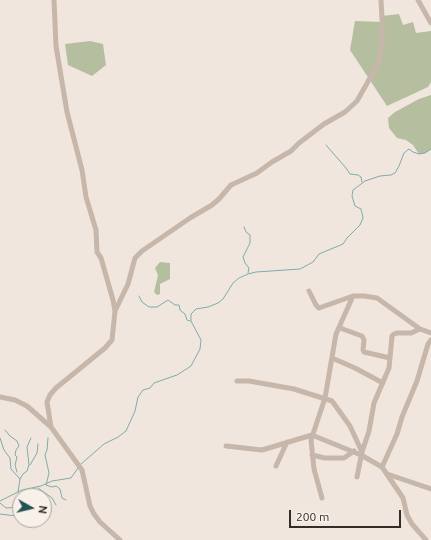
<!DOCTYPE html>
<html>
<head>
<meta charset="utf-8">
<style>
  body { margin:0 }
  #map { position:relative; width:431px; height:540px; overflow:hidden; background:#f0e6dd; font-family:Ubuntu,sans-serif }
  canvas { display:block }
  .north { position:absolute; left:12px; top:488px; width:40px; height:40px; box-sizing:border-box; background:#f8f1e9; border:1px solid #aaa29c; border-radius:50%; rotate:98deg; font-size:11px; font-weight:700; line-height:16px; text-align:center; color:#352c29 }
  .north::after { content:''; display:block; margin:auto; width:14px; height:18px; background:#225253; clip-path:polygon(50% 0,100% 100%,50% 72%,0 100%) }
  .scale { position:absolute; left:289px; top:510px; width:112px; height:18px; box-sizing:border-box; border:2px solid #352c29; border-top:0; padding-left:5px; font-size:12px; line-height:14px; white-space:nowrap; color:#352c29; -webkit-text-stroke:3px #f8f1e9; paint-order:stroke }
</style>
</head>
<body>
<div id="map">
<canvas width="431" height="540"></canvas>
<div class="north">N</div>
<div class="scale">200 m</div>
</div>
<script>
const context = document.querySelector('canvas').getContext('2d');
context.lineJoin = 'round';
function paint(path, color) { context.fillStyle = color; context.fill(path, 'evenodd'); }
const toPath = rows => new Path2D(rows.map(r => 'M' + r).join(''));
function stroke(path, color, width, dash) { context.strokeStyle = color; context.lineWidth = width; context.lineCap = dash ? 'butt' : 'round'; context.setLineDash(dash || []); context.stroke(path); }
paint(toPath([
  [399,14,403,25,413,22,416,33,431,31,431,82,428,87,387,106,350,50,355,21,382,22,382,16],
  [90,41,103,44,106,65,92,76,68,65,65,44],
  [431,95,431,149,425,153,419,154,413,145,406,140,397,138,389,128,388,118,395,112,419,99],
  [160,262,170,263,170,279,160,284,160,294,157,295,154,292,158,275,155,268]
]), '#b5be9f');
stroke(toPath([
  [326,145,346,168,350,174,358,175,361,177,362,182],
  [244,227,246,232,250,235,250,243,243,257,245,263,249,268,248,273],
  [139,296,142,302,149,307,157,307,168,300,175,305,179,305,180,310,185,314,187,320,190,321],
  [5,430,10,436,17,441,19,446,16,450,15,455,17,457,15,465,17,472],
  [0,438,4,450,10,458,11,469,20,479,18,492],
  [48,438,47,450,45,455,49,473,46,485,52,487,56,486,60,489,62,498,66,500],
  [81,464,104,444,118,437,126,431,135,411,138,397,143,390,150,388,154,383,177,375,191,366,200,349,201,340,191,321,191,314,196,309,208,307,218,303,223,299,233,283,239,278,248,274,256,272,300,269,313,262,319,254,343,244,347,238,360,225,363,218,361,209,355,206,352,196,353,190,365,181,380,176,391,175,395,173,399,166,404,153,409,149,413,152,419,154,425,153,431,149],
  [30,465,37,453,38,444],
  [20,479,23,474,27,471,29,465,27,447,31,438],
  [38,488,52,498,56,505],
  [0,501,22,490,41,486,52,481,71,478,78,468],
  [0,503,6,508,20,507],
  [0,514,16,516]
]), '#7fabab', 1);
stroke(toPath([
  [418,0,431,23],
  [309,291,316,305,319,308,353,296,364,296,377,298,420,329,431,333],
  [115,311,128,284,135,258,142,251,190,218,212,205,219,199,231,185,257,173,272,162,291,151,299,143,324,124,345,112,357,101,379,62,383,36,381,0],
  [340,328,362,336,364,340,363,350,364,352,390,358],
  [332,358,355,368,383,383],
  [237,381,249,381,294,389,332,401,350,426,362,452,357,477],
  [0,397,15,400,27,406,51,427,82,470,90,506,94,514,100,522,120,540],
  [51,427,47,402,50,395,56,388,105,348,112,340,115,311,113,300,101,258,97,252,96,230,86,197,82,170,67,112,56,46,54,0],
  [226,446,262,450,312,435,361,455,382,467,403,498,407,515,412,524,426,540],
  [362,452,369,431,374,403,389,368,392,336,394,334,397,333,411,333,420,329],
  [312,455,325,458,344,458,354,451],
  [276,466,287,442],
  [382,467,397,434,402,417,417,381,428,344,431,340],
  [387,474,431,489],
  [322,498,314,469,311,440,325,398,336,334,353,296]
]), '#c7b6aa', 5);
</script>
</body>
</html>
